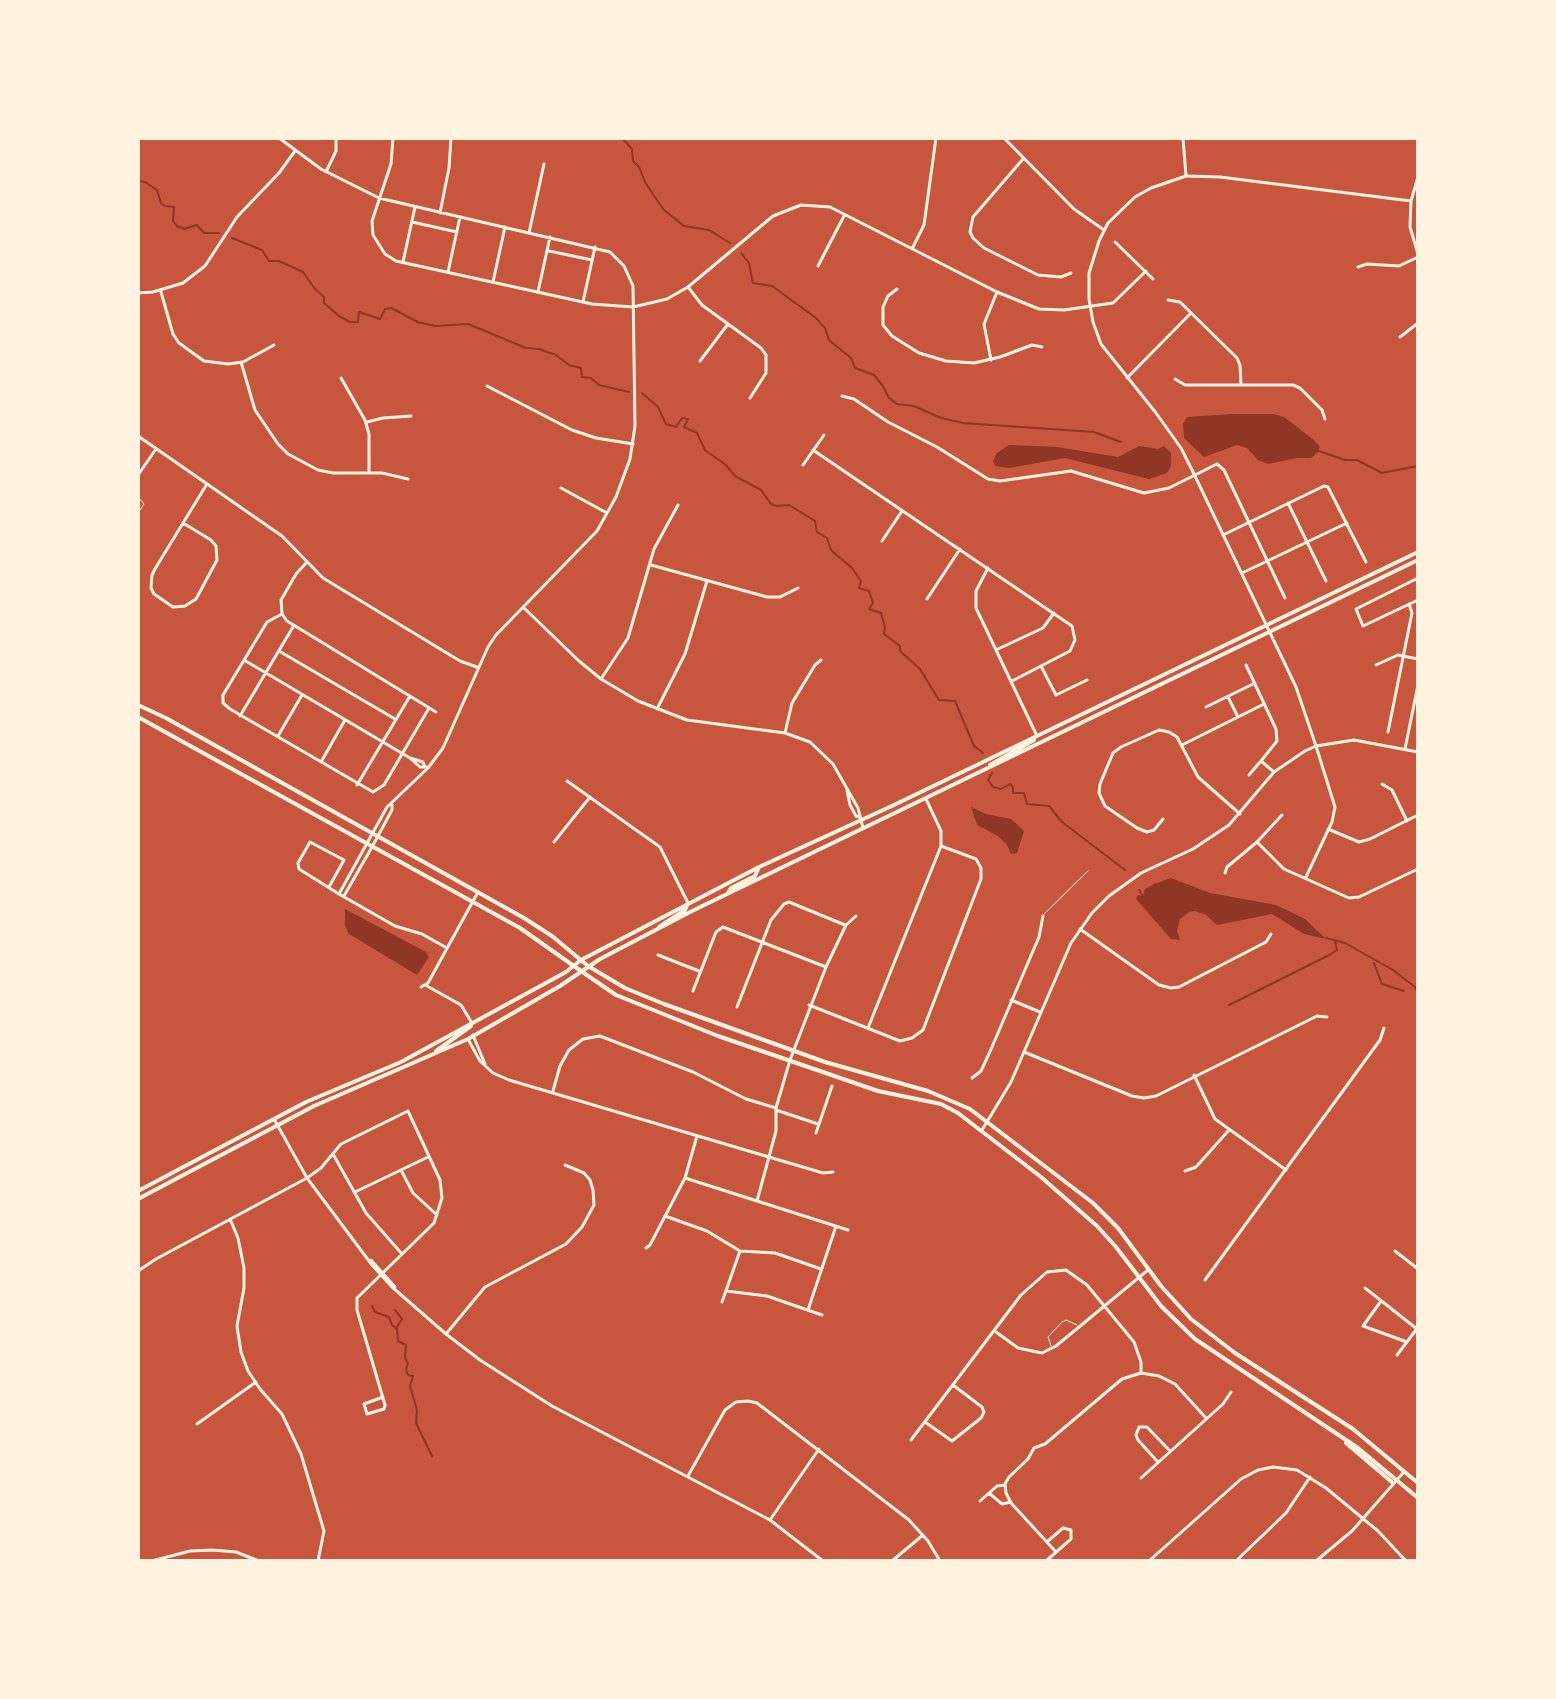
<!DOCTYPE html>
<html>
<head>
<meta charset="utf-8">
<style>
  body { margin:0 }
  #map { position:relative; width:1556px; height:1699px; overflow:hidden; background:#c8553d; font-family:"Golos Text",sans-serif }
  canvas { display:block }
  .frame { position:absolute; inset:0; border:140px solid #fff3e0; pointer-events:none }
</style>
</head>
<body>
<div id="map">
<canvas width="1556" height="1699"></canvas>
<div class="frame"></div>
</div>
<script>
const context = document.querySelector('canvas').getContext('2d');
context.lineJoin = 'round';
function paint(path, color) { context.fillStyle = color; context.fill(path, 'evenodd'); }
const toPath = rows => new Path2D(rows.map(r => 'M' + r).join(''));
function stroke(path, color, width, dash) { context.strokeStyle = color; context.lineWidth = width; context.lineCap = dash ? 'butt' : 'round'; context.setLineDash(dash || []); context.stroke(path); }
paint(toPath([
  [1234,414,1273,414,1284,417,1314,440,1320,447,1318,452,1311,458,1297,458,1268,464,1258,460,1247,448,1237,445,1204,457,1184,438,1183,424,1187,417],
  [1009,445,1057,447,1118,457,1139,446,1158,449,1164,446,1171,453,1171,466,1167,473,1149,479,1065,458,1009,468,995,466,993,461,997,453],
  [971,807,986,814,1011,819,1024,831,1017,853,1011,854,1007,845,998,836,977,825],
  [1171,878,1210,893,1276,905,1305,919,1326,939,1304,934,1272,914,1217,925,1206,915,1195,911,1189,912,1180,919,1177,930,1180,940,1171,939,1136,899,1138,895,1143,896,1145,889,1154,884],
  [345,909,426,952,429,957,417,975,349,934,345,926]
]), '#8f3625');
stroke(toPath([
  [622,138,632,149,633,161,639,167,645,182,663,209,684,226,709,230,730,243],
  [138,181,145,182,157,190,161,203,165,206,174,207,173,221,177,226,184,229,197,225,204,233,219,233],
  [232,238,262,250,269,261,279,261,303,272,315,289,324,297,324,303,339,316,350,322,358,322,359,312,380,319,385,309,391,308,418,322,435,326,468,324,526,348,539,349,556,355,569,365,581,368,582,377,591,378,599,385,629,392],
  [741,253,749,263,753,283,772,286,816,318,825,328,829,340,851,358,855,368,874,375,883,386,889,398,897,404,914,406,941,418,963,423,1094,432,1121,442],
  [642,393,658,407,666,424,676,427,682,418,688,419,684,427,697,433,705,450,726,465,735,476,761,490,771,504,777,506,789,505,815,521,817,532,827,538,831,550,852,568,861,581,859,588,869,591,873,603,869,609,881,613,885,627,884,634,900,646,900,651,920,669,939,700,955,701,974,746,983,753],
  [1319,451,1345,460,1357,460,1382,473,1418,466],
  [992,773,988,780,993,787,1001,789,1010,784,1013,787,1013,793,1024,793,1027,804,1049,806,1062,822,1125,870],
  [1139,890,1143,896],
  [1326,938,1345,943,1393,970,1415,987,1418,993],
  [1374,963,1382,984,1404,991],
  [1229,1005,1331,954,1337,950,1335,942],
  [372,1306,375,1312,389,1317,392,1325,397,1329,398,1341,406,1345,405,1358,408,1363,406,1370,408,1375,413,1376,410,1386,417,1410,416,1423,432,1456],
  [395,1310,402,1319,397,1327]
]), '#8f3625', 2);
stroke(toPath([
  [138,497,144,504,138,513],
  [1044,914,1088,871],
  [1051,1346,1048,1337,1062,1322,1066,1320,1077,1325]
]), '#fff3e0', 1);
stroke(toPath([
  [279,138,321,169,379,198,610,252,624,266,633,286,635,426,630,459,616,497,597,531,496,635,488,647,443,748,428,768,387,807,339,894],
  [393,138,391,164,372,221,373,235,385,254,396,261,592,304,633,307,667,299,688,287,773,216,801,205,830,207,997,292,1039,309,1064,310,1113,303,1146,271],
  [1004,138,1074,209,1104,230],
  [1023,159,973,217,970,232,973,238,984,248,1038,275,1061,277,1071,273],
  [326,172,336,151,336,138],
  [1186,176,1220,177,1411,201],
  [1418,177,1411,201,1410,227,1418,254],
  [440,213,449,168,451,138],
  [412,222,457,232],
  [529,233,544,164],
  [1115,242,1153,279],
  [913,247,924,225,936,138],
  [549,251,592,260],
  [403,262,415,207],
  [818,266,844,216],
  [1358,267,1367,264,1399,266,1418,257],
  [448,272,460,217],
  [493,282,505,227],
  [688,287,702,305,761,348,766,355,766,373,750,398],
  [897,289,888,296,883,307,883,325,892,336,919,353,946,361,974,363,1000,357,1032,345,1042,347],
  [161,292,173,334,179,343,204,361,228,364,243,362,274,345],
  [538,292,550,237],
  [138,293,153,292,183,283,205,266,237,217,279,173,295,151],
  [1168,300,1180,302,1237,358,1240,365,1241,384],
  [583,302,595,247],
  [1400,337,1418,323],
  [991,360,984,324,997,292],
  [700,361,728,324],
  [241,362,255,410,278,444,288,454,318,470,333,473,382,473,408,479],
  [341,378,365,420,369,434,369,471],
  [1127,378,1191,313],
  [1175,379,1185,385,1293,385,1300,388,1322,410,1325,419],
  [487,386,572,430,596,438,633,444],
  [842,396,854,399,888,422,937,447,988,479,1000,481,1071,471,1144,493,1169,488,1217,464,1224,470,1285,598],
  [367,422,383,418,411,416],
  [138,436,282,536,323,578,460,661,477,667],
  [813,450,1072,626,1075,640,1070,651,1012,681],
  [803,465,824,435],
  [138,475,156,449],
  [561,488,607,513],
  [1288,503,1326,581],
  [183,523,211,540,216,546,217,560,196,599,185,606,173,607,154,594,151,588,152,575,155,569,183,523,207,484],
  [1223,535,1324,486,1328,487,1366,562],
  [882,541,902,511],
  [307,562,296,574,281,600,282,614,287,621,436,712],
  [651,565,767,597,780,597,798,588],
  [988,568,976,591,976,608,1037,736],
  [1242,573,1347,523],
  [1418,578,1356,609,1363,626,1418,600],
  [927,599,960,549],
  [523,607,579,661,601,679,638,701,687,720,785,733,810,742,833,764,858,808,863,828],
  [282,614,267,622,223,695,223,703,230,709,373,792,384,785,429,708],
  [998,649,1043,628,1054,613],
  [279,651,395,719],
  [244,660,410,758,420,767,426,767],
  [1246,665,1276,729,1277,741,1261,761,1274,772],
  [1376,665,1398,655,1418,659],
  [1041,666,1056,695,1087,680],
  [601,679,628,638,654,549,678,505],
  [1228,697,1237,715],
  [1206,707,1255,683],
  [657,709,685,654,707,581],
  [240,716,293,627],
  [1388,732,1412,613,1409,604],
  [785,733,792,703,815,665,821,660],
  [278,736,302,695],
  [1182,745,1264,704],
  [1405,749,1418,685],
  [410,758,423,762,425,767],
  [321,762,345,720],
  [1249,775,1260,762],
  [567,781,660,847,688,903],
  [1382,784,1392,790,1407,821],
  [357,785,410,696],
  [847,791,850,805,856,816,859,817],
  [1163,819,1154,830,1147,832,1137,828,1105,806,1099,793,1100,784,1113,753,1121,747,1159,730,1169,732,1177,737,1198,777,1240,814],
  [1328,829,1359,842,1370,839,1418,815],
  [554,842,590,797],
  [1257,842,1284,869,1349,898,1359,897,1418,869],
  [1225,873,1227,867,1257,842,1282,815],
  [1306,877,1332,822,1335,807,1316,746],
  [329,887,344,860,310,842,298,863,299,869,339,894,395,926,422,934,447,948],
  [344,896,372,847,392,810,392,804],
  [1080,929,1159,985,1171,988,1179,987,1266,942,1271,934],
  [658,955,699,971],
  [427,986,461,1005,472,1023],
  [421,987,428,983,478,892],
  [693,991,716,932,723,927,826,967],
  [1011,1000,1040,1012],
  [809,1005,900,1041,912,1038,923,1030,981,879,981,868,976,859,941,846],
  [737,1007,771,920,784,904,789,902,845,925],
  [868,1028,941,846,941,831,926,799],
  [473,1035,485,1064],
  [469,1041,480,1061,493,1073,509,1080,823,1173,833,1172],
  [1024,1052,1132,1096,1144,1098,1156,1096,1317,1016,1327,1017],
  [1194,1075,1215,1119,1286,1170],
  [972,1078,981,1071,992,1047,1039,937,1043,916],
  [553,1091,560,1066,569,1050,583,1039,600,1036,693,1072,746,1099,776,1108],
  [776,1110,818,1124],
  [816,1133,832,1086],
  [333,1154,366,1213,402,1254],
  [401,1170,413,1193,437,1215],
  [1185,1171,1196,1167,1229,1130],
  [685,1178,848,1230],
  [355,1192,428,1157],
  [757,1201,776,1131,776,1108,790,1060,826,967,846,925,856,916],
  [665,1216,707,1231,740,1251,775,1253,821,1269],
  [230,1219,238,1238,244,1268,244,1288,237,1326,241,1352,248,1371,260,1389,282,1414,301,1454,324,1531,318,1561],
  [646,1248,650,1245,685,1178,697,1136],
  [1395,1251,1418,1269],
  [138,1271,156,1259,307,1178,321,1168,341,1144,408,1111,440,1180,442,1198,434,1223,357,1298,357,1310,385,1405,385,1406,384,1409,367,1414,364,1404,383,1397],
  [1205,1280,1380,1040,1384,1028],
  [1365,1288,1417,1329],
  [726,1291,767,1296,822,1315],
  [1381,1301,1363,1326,1407,1342],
  [722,1302,740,1251],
  [808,1310,836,1226],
  [996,1332,1018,1348,1042,1353,1056,1346,1148,1270],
  [446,1334,485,1287,566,1244,582,1227,594,1205,593,1190,590,1180,584,1173,565,1165],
  [1397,1355,1416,1330],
  [925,1422,952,1441,981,1418,984,1412,982,1407,953,1385],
  [197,1424,256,1382],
  [911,1440,1021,1295,1047,1272,1066,1270,1087,1285,1134,1342,1141,1362,1141,1373],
  [1157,1461,1138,1440,1136,1435,1139,1427,1147,1427,1170,1451],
  [688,1476,725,1410,736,1402,748,1401,757,1403,909,1520,928,1541,940,1561],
  [1141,1478,1223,1404,1231,1392],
  [989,1493,1002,1504,1011,1502],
  [980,1501,997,1486,1005,1485],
  [770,1520,819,1449],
  [1056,1552,1011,1503,1006,1493,1005,1484,1009,1477,1028,1459,1034,1448,1045,1444,1122,1379,1141,1373,1159,1376,1175,1384,1206,1418],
  [152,1561,190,1551,212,1550,236,1552,259,1561],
  [892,1561,923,1535],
  [1046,1561,1071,1539,1071,1530,1063,1528,1048,1541],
  [1149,1561,1241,1479,1258,1470,1273,1467,1297,1470,1326,1488,1378,1531,1406,1561],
  [1236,1561,1286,1513,1310,1477],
  [1316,1561,1352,1531,1403,1473]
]), '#fff3e0', 3);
stroke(toPath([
  [1183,138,1186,176,1151,188,1135,197,1108,223,1099,241,1089,273,1089,299,1093,322,1101,344,1156,413,1181,448,1195,476,1296,687,1316,746],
  [274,1119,307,1178,372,1265,392,1287,446,1334,480,1360,552,1406,770,1520,823,1561],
  [982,1130,1011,1082,1071,943,1092,913,1109,896,1141,873,1193,849,1229,825,1274,772,1305,751,1316,746,1354,740,1418,752],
  [371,1260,395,1287]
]), '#fff3e0', 3);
stroke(toPath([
  [588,966,625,988,664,1004,825,1062,928,1091,970,1109,1093,1203,1118,1228,1161,1286,1191,1319,1235,1353,1353,1429,1418,1483],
  [581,971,616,995,718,1036,878,1091,941,1104,958,1113,1041,1177,1097,1226,1116,1247,1161,1306,1195,1339,1358,1448,1418,1498],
  [1346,1443,1393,1483]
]), '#fff3e0', 4);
stroke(toPath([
  [138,705,166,718,524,918,552,936,588,966],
  [138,717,520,928,581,971],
  [990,765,1034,740],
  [728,893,731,888,755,876,759,867],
  [659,927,685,910,688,903],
  [436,1051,471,1026],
  [138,1191,306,1102,401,1062,566,972,581,960,759,867,894,805,1418,552],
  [138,1199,314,1106,468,1039,560,986,600,959,692,911,1418,560]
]), '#fff3e0', 4);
</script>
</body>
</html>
